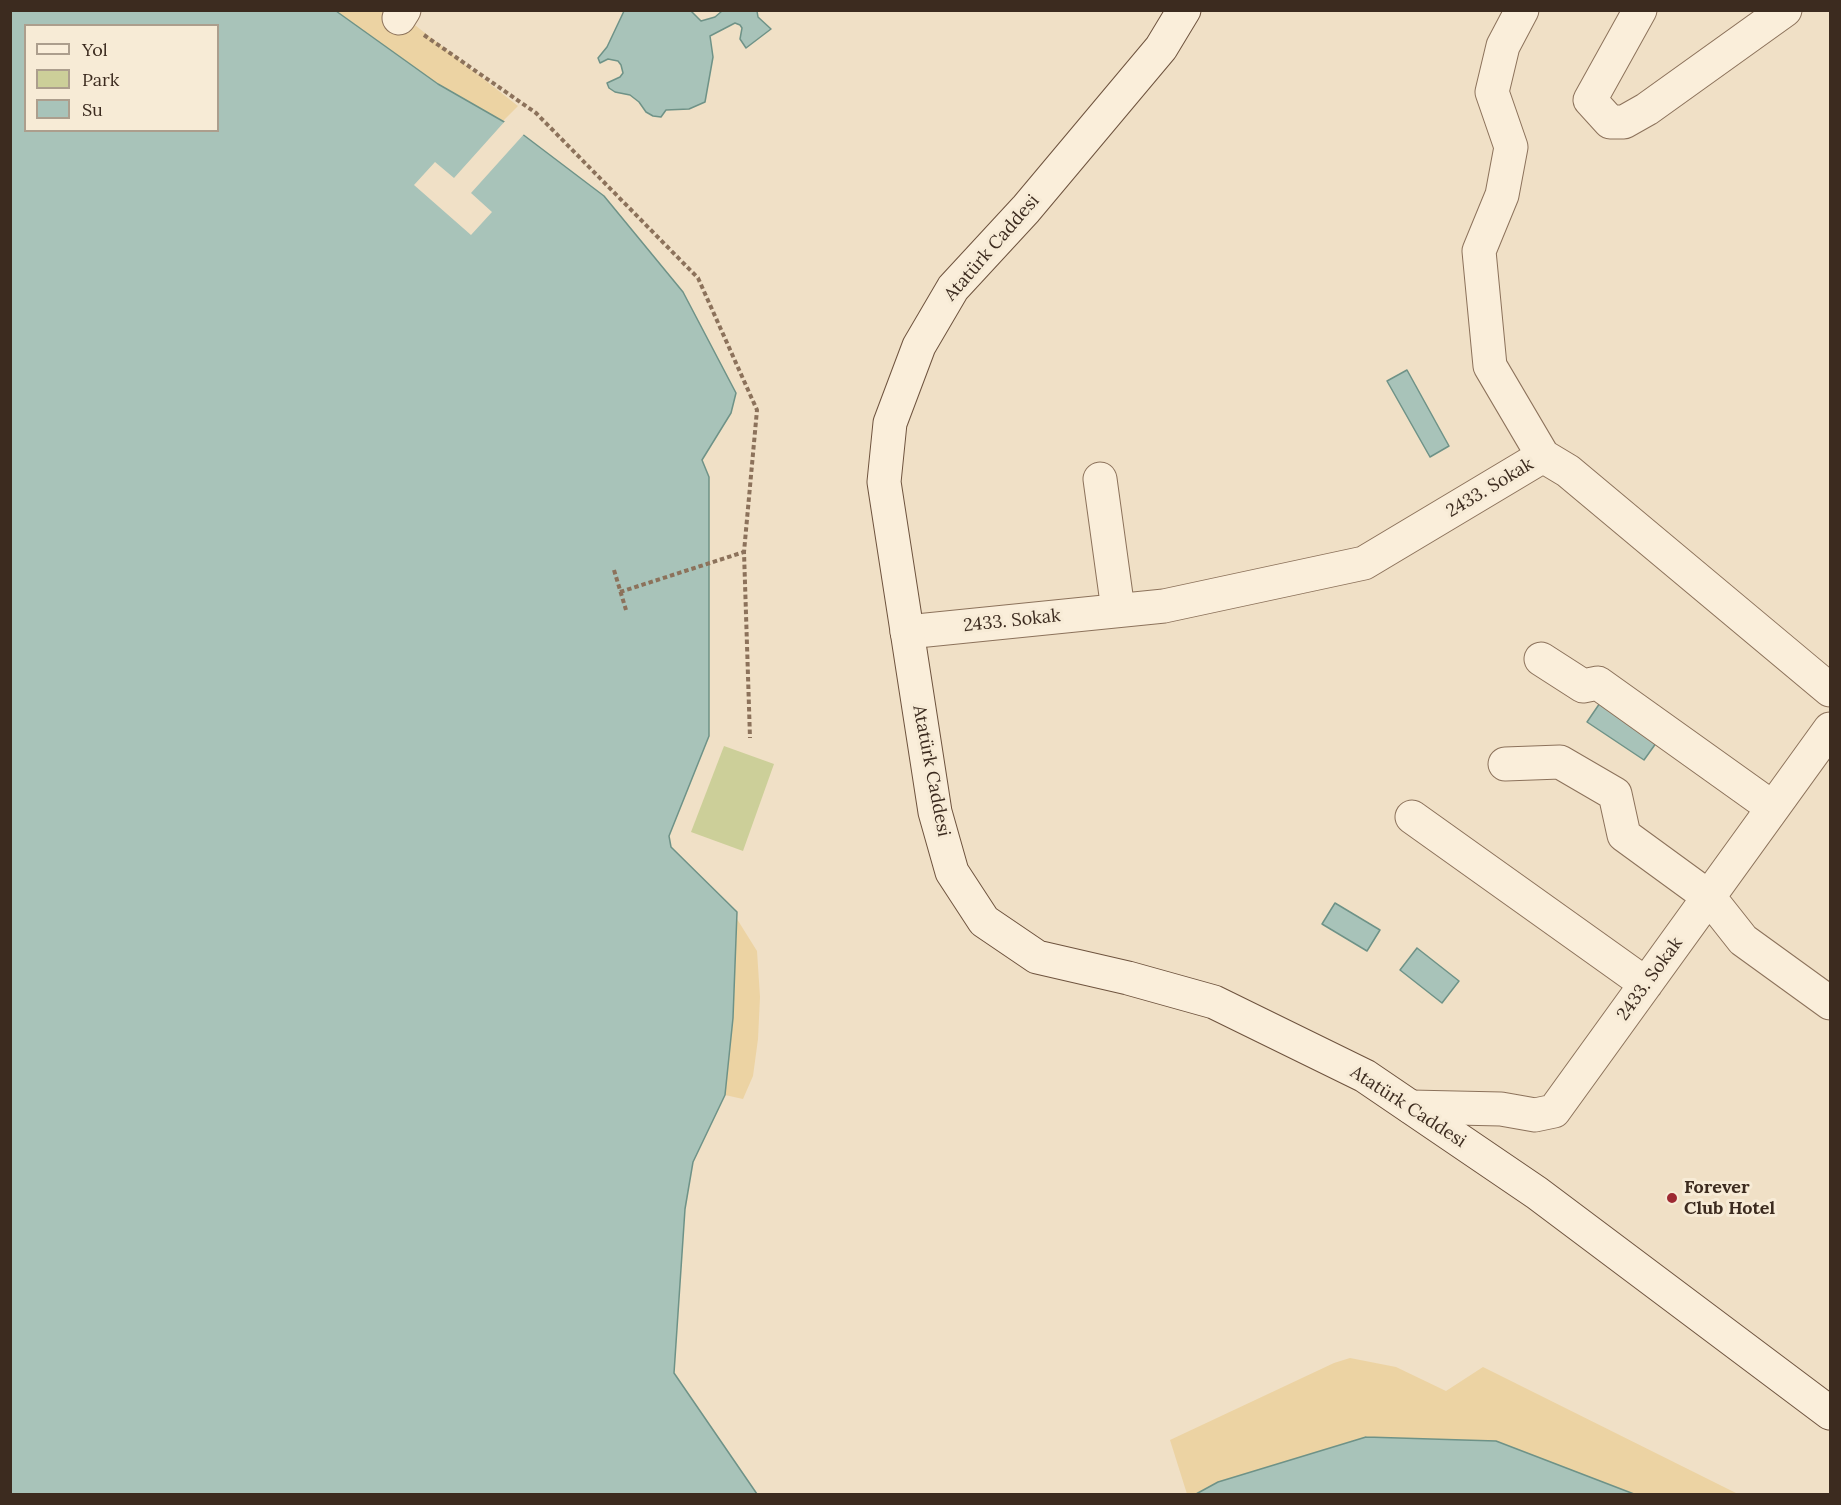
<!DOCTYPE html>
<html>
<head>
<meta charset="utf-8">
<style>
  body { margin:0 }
  #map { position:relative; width:1841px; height:1505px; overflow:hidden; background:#f0e0c6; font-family:Lora,serif }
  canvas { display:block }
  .frame { position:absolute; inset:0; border:12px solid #3c2b1f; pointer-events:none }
  .legend { position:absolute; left:24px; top:24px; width:195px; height:108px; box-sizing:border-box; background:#f7ebd6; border:2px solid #ac9e8d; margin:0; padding:8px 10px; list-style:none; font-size:18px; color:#3c2b1f }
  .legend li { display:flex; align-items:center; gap:12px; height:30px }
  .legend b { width:30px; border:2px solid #ac9e8d }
</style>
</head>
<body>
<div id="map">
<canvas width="1841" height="1505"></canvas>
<div class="frame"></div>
<ul class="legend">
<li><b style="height:8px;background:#faeeda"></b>Yol</li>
<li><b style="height:16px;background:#cccf99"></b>Park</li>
<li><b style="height:16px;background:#a8c3b9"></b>Su</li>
</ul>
</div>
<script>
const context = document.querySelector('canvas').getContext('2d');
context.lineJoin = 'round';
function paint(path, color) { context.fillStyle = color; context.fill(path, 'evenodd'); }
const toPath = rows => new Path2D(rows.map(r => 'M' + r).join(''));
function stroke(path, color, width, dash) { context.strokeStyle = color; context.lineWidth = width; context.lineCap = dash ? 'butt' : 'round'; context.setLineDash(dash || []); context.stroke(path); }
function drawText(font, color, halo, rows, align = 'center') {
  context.font = font + ' Lora,serif'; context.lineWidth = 6; context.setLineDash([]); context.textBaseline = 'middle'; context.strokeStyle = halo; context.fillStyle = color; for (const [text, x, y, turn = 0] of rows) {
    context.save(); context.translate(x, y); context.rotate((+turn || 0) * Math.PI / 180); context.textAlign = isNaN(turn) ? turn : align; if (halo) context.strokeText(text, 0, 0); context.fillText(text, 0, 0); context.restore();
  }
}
paint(toPath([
  [724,746,774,764,743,851,691,832]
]), '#cccf99');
paint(toPath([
  [336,11,397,11,518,106,503,121,438,84],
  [737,919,757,951,760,997,758,1039,753,1076,743,1099,725,1095,733,1018],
  [1350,1358,1396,1367,1446,1391,1483,1367,1738,1494,1634,1494,1496,1441,1218,1482,1196,1494,1187,1494,1170,1440,1334,1363]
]), '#ecd3a3');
const water = toPath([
  [10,11,336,11,438,84,513,127,604,196,683,292,736,393,731,413,702,460,709,477,709,736,669,836,671,847,737,912,733,1018,725,1095,693,1162,685,1209,674,1373,757,1494,11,1494,10,11],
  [26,26,218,26,218,130,26,130,26,26],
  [624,11,691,11,701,21,715,17,722,11,757,11,758,17,771,29,746,48,740,39,742,28,740,25,735,23,710,36,713,57,705,102,689,109,666,110,661,117,653,116,646,112,639,102,630,95,615,92,609,88,607,83,620,77,623,73,621,65,618,61,608,59,600,63,598,58,607,47,624,11],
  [1407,370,1449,446,1430,457,1387,381,1407,370],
  [1602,700,1659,739,1644,760,1587,722,1602,700],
  [1335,903,1380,930,1367,951,1322,924,1335,903],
  [1417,948,1459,981,1442,1003,1400,970,1417,948],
  [1366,1437,1496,1441,1634,1494,1196,1494,1218,1482,1366,1437]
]);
paint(water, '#a8c3b9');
stroke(water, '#6e9287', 1.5);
paint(toPath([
  [506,120,525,133,471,193,492,212,471,235,414,185,435,162,454,178]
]), '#f0e0c6');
const street = toPath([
  [1522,10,1503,46,1492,92,1511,147,1502,195,1479,251,1490,366,1543,456],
  [1640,10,1590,100,1610,122,1624,122,1647,109,1785,10],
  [399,18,404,10],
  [1100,479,1118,610],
  [907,632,1164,606,1364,563,1543,456,1568,471,1830,690],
  [1541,659,1583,686,1598,683,1773,808],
  [1505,764,1560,762,1615,794,1624,835,1709,897,1743,940,1830,1003],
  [1412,817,1646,984],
  [1411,1107,1501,1109,1535,1115,1554,1111,1830,729]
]);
const secondary = toPath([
  [1184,10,1161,48,1026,209,953,288,919,346,890,423,884,482,935,812,952,872,984,921,1037,957,1128,978,1214,1002,1365,1076,1537,1193,1830,1413]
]);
stroke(street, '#8c725b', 35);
stroke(secondary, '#6e533e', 35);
stroke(toPath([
  [424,35,536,113,698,278,757,410,744,552,750,738],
  [614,570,626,610],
  [620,592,744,552]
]), '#8c725b', 4, [4.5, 3]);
stroke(street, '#faeeda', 33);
stroke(secondary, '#faeeda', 33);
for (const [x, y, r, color] of [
  [1672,1198,6,"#9d2932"]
]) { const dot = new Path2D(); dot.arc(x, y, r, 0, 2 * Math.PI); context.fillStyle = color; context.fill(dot); stroke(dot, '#f7ebd6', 2); }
drawText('18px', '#3c2b1f', '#f7ebd6', [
  ["Atatürk Caddesi",992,248,-49],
  ["2433. Sokak",1490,488,-31],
  ["2433. Sokak",1012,621,-6],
  ["Atatürk Caddesi",931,771,79],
  ["2433. Sokak",1650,979,-54],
  ["Atatürk Caddesi",1408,1107,33]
]);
drawText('bold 18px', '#3c2b1f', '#f7ebd6', [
  ["Forever",1684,1188],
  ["Club Hotel",1684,1209]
], 'left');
</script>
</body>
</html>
